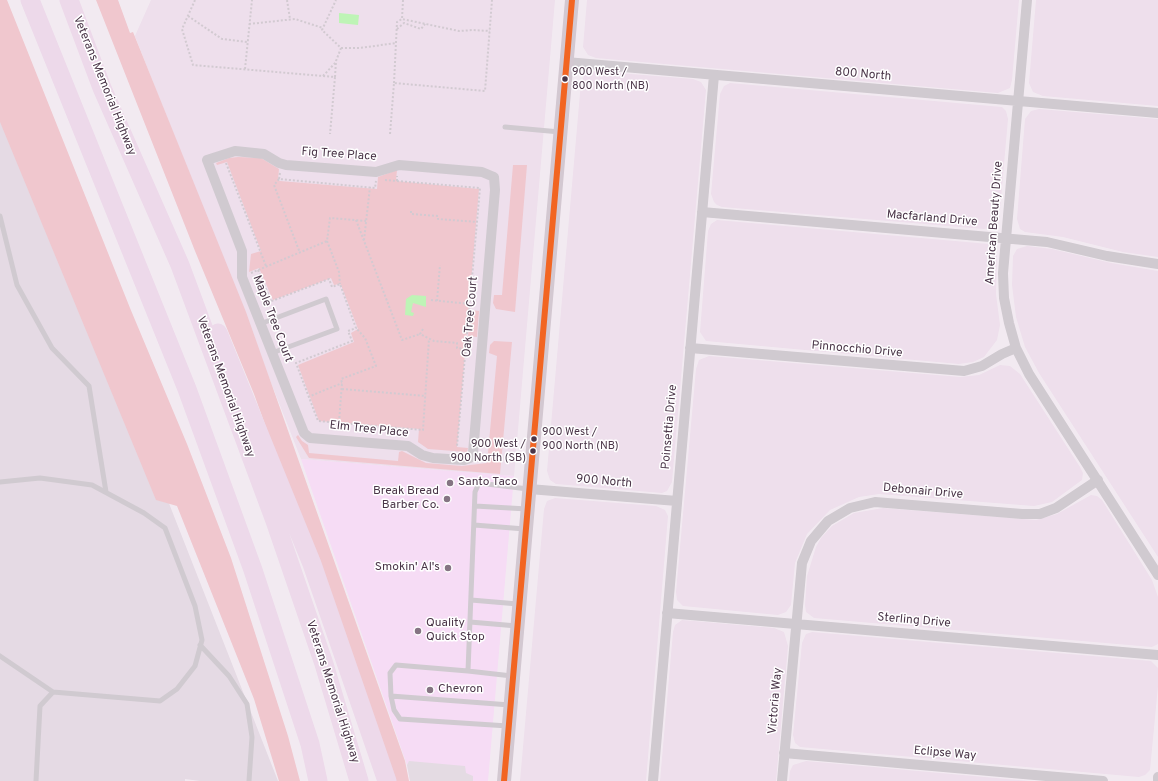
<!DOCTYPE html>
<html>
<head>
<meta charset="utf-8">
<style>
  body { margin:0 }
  canvas { display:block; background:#f2eaf1 }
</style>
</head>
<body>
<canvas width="1158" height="781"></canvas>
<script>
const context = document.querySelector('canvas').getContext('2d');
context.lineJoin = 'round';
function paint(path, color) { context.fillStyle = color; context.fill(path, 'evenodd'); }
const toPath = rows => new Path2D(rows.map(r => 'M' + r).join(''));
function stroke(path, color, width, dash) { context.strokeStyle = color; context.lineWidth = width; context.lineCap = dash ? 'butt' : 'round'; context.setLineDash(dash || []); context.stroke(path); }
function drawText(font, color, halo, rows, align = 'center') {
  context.font = font + ' Overpass,sans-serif'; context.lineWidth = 3; context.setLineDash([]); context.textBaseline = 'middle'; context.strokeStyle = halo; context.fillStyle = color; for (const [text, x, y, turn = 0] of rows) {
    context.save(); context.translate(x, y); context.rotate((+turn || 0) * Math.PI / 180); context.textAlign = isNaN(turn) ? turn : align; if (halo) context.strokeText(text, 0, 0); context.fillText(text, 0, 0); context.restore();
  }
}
paint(toPath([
  [151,0,555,0,514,476,301,459,135,36],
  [587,0,1019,0,1012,80,1010,88,998,93,596,58,588,55,583,47],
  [1036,0,1158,0,1158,106,1043,96,1033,92,1029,83],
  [593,71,693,79,701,82,706,90,672,482,667,491,662,493,556,484,550,480,547,471,581,82,585,75],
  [730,83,1002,107,1006,111,1008,119,999,221,994,227,984,229,722,207,717,205,714,202,711,194,720,94,724,86],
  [1039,109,1158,119,1158,257,1123,252,1063,237,1025,232,1020,229,1017,219,1025,119,1031,111],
  [717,220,989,244,993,246,997,254,996,294,1000,325,997,340,984,357,973,362,959,364,706,341,700,332,708,231,711,224],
  [1027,246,1052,249,1111,263,1158,271,1158,557,1039,373,1025,347,1016,317,1012,285,1013,256,1017,249],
  [709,356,960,377,979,375,1000,365,1010,366,1020,374,1080,467,1083,473,1082,480,1052,502,1034,506,879,494,859,497,830,510,807,534,795,563,791,605,786,612,778,615,683,606,677,600,676,592,696,369,699,360],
  [1091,495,1097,496,1102,500,1152,580,1158,597,1158,644,1152,647,814,618,806,612,805,605,807,576,816,547,821,538,832,526,854,513,883,508,1036,520,1057,514],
  [555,498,656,506,665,510,668,516,646,781,520,781,544,509,547,501],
  [682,620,774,628,784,632,788,646,776,781,660,781,673,632,675,625],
  [812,632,1151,661,1158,668,1158,686,1150,770,1145,775,1139,777,800,747,795,743,793,735,802,643,806,634],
  [806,761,1029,781,789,781,790,771,793,765]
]), '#eedfec');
paint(toPath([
  [301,459,514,476,488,781,410,781,407,765]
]), '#f6dcf5');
paint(toPath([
  [0,73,278,781,200,781,185,779,185,781,0,781]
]), '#e5dae4');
paint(toPath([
  [0,0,7,0,130,308,187,444,231,558,288,736,300,781,279,781,254,699,177,506,156,500,0,122],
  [96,0,118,0,130,33,133,32,246,312,405,761,409,781,394,781,254,394,195,251],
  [238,157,261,158,279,169,278,180,280,181,377,189,378,177,397,170,396,181,479,189,457,447,468,448,467,452,428,449,418,442,419,429,319,421,298,365,354,342,351,333,358,329,341,285,339,284,334,285,331,278,273,300,259,268,249,272,251,254,261,251,227,162,217,165,216,163,229,158],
  [513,165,527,165,515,312,496,309,493,303,494,295,502,295],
  [470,310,479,311,477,337,468,336],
  [494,341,512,342,500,474,309,458,296,437,298,435,302,441,308,445,309,453,398,461,399,452,402,451,426,463,462,466,487,463,497,356,489,353,490,345]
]), '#f0c7ce');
paint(toPath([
  [409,761,465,766,466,773,473,776,473,781,410,781,407,765]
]), '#e4dbe3');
paint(toPath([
  [339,13,359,15,358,25,339,23],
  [412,295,426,296,426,307,413,303,411,312,414,313,413,316,405,315,406,299]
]), '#bef4b6');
stroke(toPath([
  [195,0,182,29,193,65,335,77,330,134],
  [287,0,290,19],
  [403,0,402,19,459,31,473,30,490,31],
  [188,16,222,39,247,42],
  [249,24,295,19,323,28],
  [397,29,404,23,421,29,425,24],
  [341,48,360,48,396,43],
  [245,69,252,0],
  [323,76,336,62],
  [335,77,336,61,341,48,322,30,336,0],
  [394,83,397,22,402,19],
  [390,134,394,83,485,91,492,0],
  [226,163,266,266],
  [280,173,279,179,375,188,376,181],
  [279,179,274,185,300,253],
  [385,180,397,181,397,176],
  [397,181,480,188,457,446],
  [411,211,411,214,438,216,438,219,477,222],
  [356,220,402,340,420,334],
  [364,240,370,187],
  [327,241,339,272,340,284],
  [258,270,271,301],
  [251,273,327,241,330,218,366,221],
  [431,300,470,304],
  [437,301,440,265],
  [264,304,329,279,332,287,340,284,356,328,348,331,352,341,296,363,318,421,423,430,429,339],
  [423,329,420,334,434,341,457,343,457,348,466,349],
  [342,389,426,396],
  [308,397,342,383],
  [339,422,342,383,341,379,376,366,365,338,356,328]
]), '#d2cad1', 2, [2, 2]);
stroke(toPath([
  [505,127,560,132],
  [0,216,17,285,52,348,89,386,106,492],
  [260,324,326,299,337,329,272,353],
  [0,482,40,478,92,485,144,513,165,528,195,606,202,640,195,666,177,689,160,701,53,692,0,656],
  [475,506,527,509],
  [474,525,525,529],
  [471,600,518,604],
  [470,622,517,626],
  [200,645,229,676,247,704,252,737,249,781],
  [468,671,396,665,390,673,391,696,510,705],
  [512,676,468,671,475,492,479,483,528,489],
  [391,696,394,710,400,719,508,726],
  [36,781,40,706,53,692]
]), '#d0cad0', 5);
stroke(toPath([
  [1027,0,1003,273,1004,298,1009,323,1016,348,1029,374,1158,575],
  [566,62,1158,113],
  [235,151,264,154,279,163,286,165,376,172,399,165,482,172,494,177,495,190,473,453,470,458,464,460,433,458,422,455,408,446,310,438,304,433,242,277,242,251,207,160,235,151],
  [702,212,1047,242,1107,256,1158,264],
  [690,348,964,371,982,366,1002,354,1016,348],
  [529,489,677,501],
  [667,613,1158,655],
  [784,753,1103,781],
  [653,781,714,75],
  [782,781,802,563,811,541,828,521,850,508,875,502,1022,514,1040,514,1056,508,1098,480],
  [1158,781,1158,777]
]), '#d0cad0', 10);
stroke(toPath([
  [504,781,572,0]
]), '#d3c8d1', 14);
stroke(toPath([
  [30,0,187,389,253,570,310,744,318,781],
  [69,0,102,88,180,265,275,521,324,664,359,781],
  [218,333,312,564,387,781]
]), '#edd9ea', 19);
stroke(toPath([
  [504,781,572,0]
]), '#f26522', 6);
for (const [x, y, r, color] of [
  [565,79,3.5,"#4a3548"],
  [534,439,3.5,"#4a3548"],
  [533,451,3.5,"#4a3548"],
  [450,483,4,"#857483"],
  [447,499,4,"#857483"],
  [448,568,4,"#857483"],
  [418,631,4,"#857483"],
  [430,690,4,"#857483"]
]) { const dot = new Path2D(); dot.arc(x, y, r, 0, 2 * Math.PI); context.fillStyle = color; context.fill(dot); stroke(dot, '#fff', 1.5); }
drawText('11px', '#4a3548', '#fff', [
  ["900 West /",572,73],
  ["800 North (NB)",572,87],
  ["900 West /",542,433],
  ["900 North (NB)",542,447],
  ["900 West /",526,445,"right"],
  ["900 North (SB)",526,459,"right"]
], 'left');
drawText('12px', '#4a3548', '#fff', [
  ["800 North",863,75,5],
  ["Veterans Memorial Highway",104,86,68],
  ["Fig Tree Place",339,155,4],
  ["Macfarland Drive",932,219,5],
  ["American Beauty Drive",995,223,-86],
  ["Oak Tree Court",471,317,-85],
  ["Maple Tree Court",272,319,69],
  ["Pinnocchio Drive",857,350,5],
  ["Veterans Memorial Highway",225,387,70],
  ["Poinsettia Drive",670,427,-85],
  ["Elm Tree Place",369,430,6],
  ["900 North",604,482,5],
  ["Debonair Drive",923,492,5],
  ["Sterling Drive",914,621,5],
  ["Veterans Memorial Highway",332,692,72],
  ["Victoria Way",776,701,-85],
  ["Eclipse Way",945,754,5]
]);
drawText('12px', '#4a3548', '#fff', [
  ["Santo Taco",458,483],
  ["Break Bread",439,492,"right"],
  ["Barber Co.",439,506,"right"],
  ["Smokin' Al's",440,568,"right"],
  ["Quality",426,624],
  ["Quick Stop",426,638],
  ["Chevron",438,690]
], 'left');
</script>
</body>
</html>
